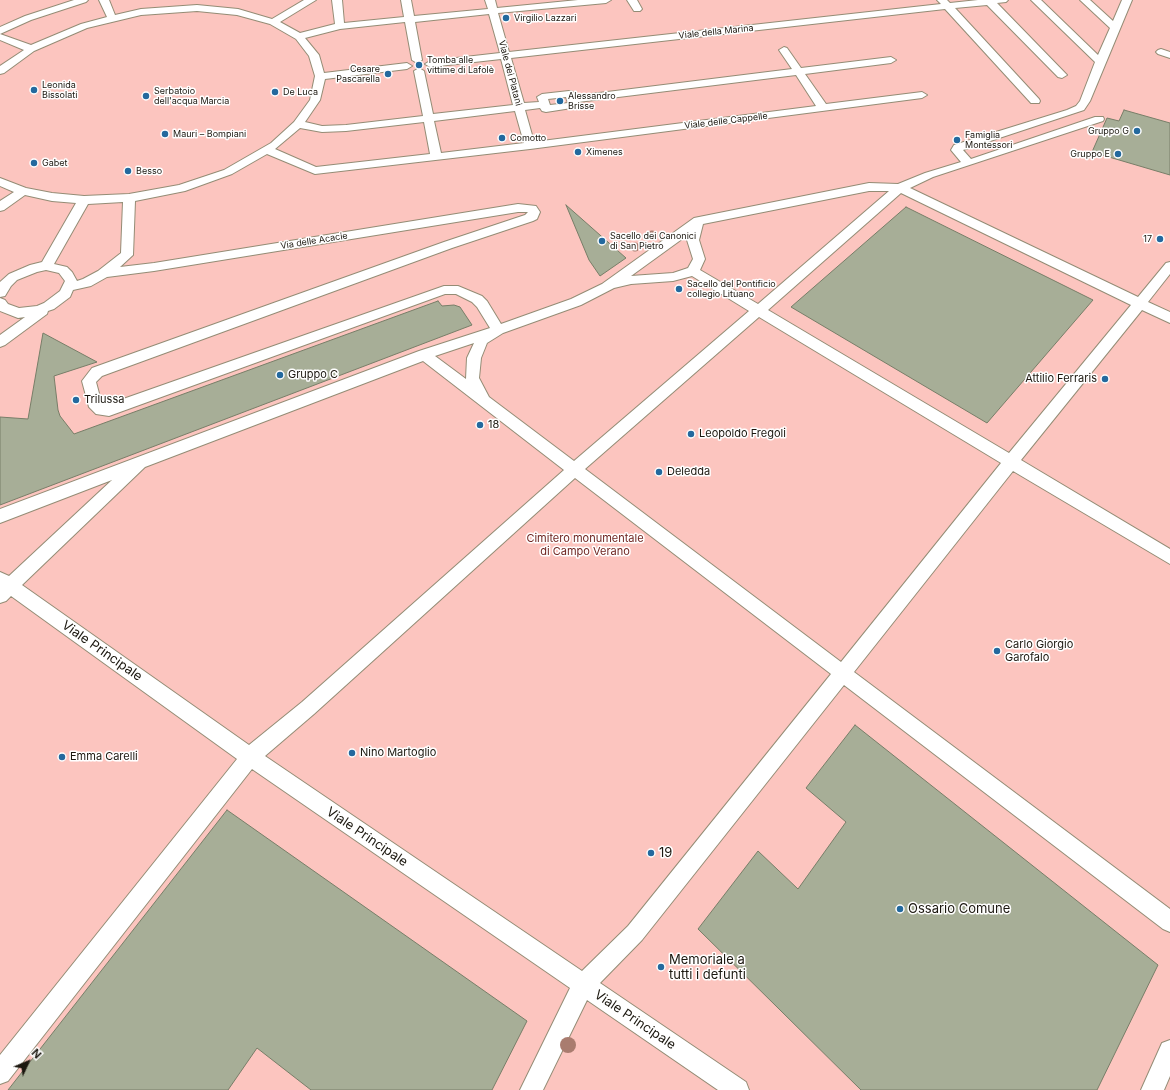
<!DOCTYPE html>
<html>
<head>
<meta charset="utf-8">
<style>
  body { margin:0 }
  #map { position:relative; width:1170px; height:1090px; overflow:hidden; background:#f0e7ce; font-family:Inter,sans-serif }
  canvas { display:block }
  .north { position:absolute; left:8px; top:1042px; width:40px; height:40px; -webkit-text-stroke:3px #fff; paint-order:stroke; rotate:46deg; font-size:11px; font-weight:700; line-height:16px; text-align:center; color:#1b170f }
  .north::after { content:''; display:block; margin:auto; width:14px; height:18px; background:#1b170f; clip-path:polygon(50% 0,100% 100%,50% 72%,0 100%) }
</style>
</head>
<body>
<div id="map">
<canvas width="1170" height="1090"></canvas>
<div class="north">N</div>
</div>
<script>
const context = document.querySelector('canvas').getContext('2d');
context.lineJoin = 'round';
function paint(path, color) { context.fillStyle = color; context.fill(path, 'evenodd'); }
const toPath = rows => new Path2D(rows.map(r => 'M' + r).join(''));
function stroke(path, color, width, dash) { context.strokeStyle = color; context.lineWidth = width; context.lineCap = dash ? 'butt' : 'round'; context.setLineDash(dash || []); context.stroke(path); }
function drawText(font, color, halo, rows, align = 'center') {
  context.font = font + ' Inter,sans-serif'; context.lineWidth = 3; context.setLineDash([]); context.textBaseline = 'middle'; context.strokeStyle = halo; context.fillStyle = color; for (const [text, x, y, turn = 0] of rows) {
    context.save(); context.translate(x, y); context.rotate((+turn || 0) * Math.PI / 180); context.textAlign = isNaN(turn) ? turn : align; if (halo) context.strokeText(text, 0, 0); context.fillText(text, 0, 0); context.restore();
  }
}
paint(toPath([
  [0,0,1170,0,1170,1090,0,1090]
]), '#fcc5bf');
const building = toPath([
  [1124,110,1170,123,1170,175,1092,152,1107,118,1119,121,1124,110],
  [566,205,626,258,600,276,589,260,566,205],
  [906,207,1093,300,987,423,791,307,906,207],
  [438,301,442,306,454,305,460,307,472,325,0,505,0,417,28,419,43,333,97,362,54,376,58,410,60,416,74,434,438,301],
  [855,725,1158,965,1097,1090,861,1090,698,929,758,851,798,889,846,822,806,788,855,725],
  [227,810,527,1021,492,1090,311,1090,257,1048,228,1090,8,1090,227,810]
]);
paint(building, '#a7ae97');
stroke(building, '#787e68', 1);
const service = toPath([
  [74,0,88,0,86,2,31,20,0,34,0,27,25,16,74,0],
  [99,0,109,0,115,15,141,9,197,5,238,9,272,19,304,0,316,0,280,22,300,33,335,24,332,0,342,0,344,23,404,17,401,0,411,0,414,16,488,9,485,0,495,0,497,8,578,0,611,0,606,3,498,13,509,52,941,4,937,0,947,0,950,3,978,0,1008,0,1006,2,997,3,1067,75,1062,78,1058,77,987,5,955,8,1039,99,1040,101,1039,103,1031,103,945,9,511,58,524,103,539,102,537,97,542,94,569,91,573,92,575,96,792,69,779,50,784,47,787,48,801,68,891,57,896,60,891,63,805,74,826,104,922,92,927,95,922,98,530,149,315,174,267,154,232,174,185,191,135,201,133,255,120,267,154,263,518,204,536,206,540,212,537,219,533,221,452,248,102,376,96,382,101,401,104,404,109,404,444,286,458,286,482,296,487,301,501,324,571,299,602,284,694,218,869,183,898,184,925,173,961,162,951,150,954,145,1067,110,1076,106,1080,101,1095,62,1031,0,1041,0,1098,55,1110,28,1080,0,1090,0,1113,21,1122,0,1132,0,1090,101,1084,110,963,150,971,159,1095,117,1103,117,1104,119,1103,121,933,177,910,188,1138,297,1166,263,1170,262,1170,274,1148,302,1170,312,1170,323,1142,310,1021,460,1170,549,1170,564,1013,471,854,672,1170,909,1170,932,1163,929,844,685,642,940,600,983,746,1082,749,1090,718,1090,587,1000,543,1090,520,1090,570,988,252,769,8,1081,0,1084,0,1055,237,759,11,596,6,601,0,603,0,572,9,576,112,480,0,523,0,509,419,351,490,328,477,307,472,302,456,294,445,294,109,416,96,414,89,407,82,381,92,368,444,242,525,215,528,212,518,212,154,271,107,277,91,286,73,290,70,297,54,309,48,311,47,314,5,345,0,347,0,335,25,317,18,318,0,311,0,298,5,300,8,304,19,308,37,306,44,303,60,291,65,281,59,273,46,270,37,272,17,280,11,286,5,296,0,297,0,282,9,274,30,265,42,262,76,203,52,201,25,195,4,210,0,211,0,201,14,192,0,186,0,178,26,188,52,193,84,196,129,194,179,185,224,170,271,143,294,122,310,100,315,76,309,56,296,39,270,24,237,15,197,11,141,15,87,28,34,51,4,73,0,74,0,66,24,50,0,40,0,34,31,45,81,24,107,17,99,0],
  [489,14,500,53,430,61,425,64,430,67,501,59,513,105,433,114,424,71,419,68,414,71,423,116,346,125,322,126,305,122,320,100,325,79,407,69,412,66,407,63,324,73,319,55,305,38,340,29,405,22,412,60,417,63,422,60,415,22,489,14],
  [796,75,816,106,534,142,525,110,540,108,542,111,546,112,578,107,579,105,578,102,796,75],
  [566,97,568,103,550,105,548,99,566,97],
  [515,111,524,143,441,153,434,121,515,111],
  [424,122,430,154,316,167,275,149,300,128,322,132,346,131,424,122],
  [869,191,889,191,758,304,700,270,705,259,699,240,703,224,869,191],
  [901,193,1131,305,1009,453,768,310,901,193],
  [123,202,121,253,98,271,83,279,77,281,72,272,67,267,54,264,88,204,123,202],
  [689,234,687,240,693,259,688,268,673,273,631,276,689,234],
  [692,276,749,311,574,461,489,397,479,378,481,358,487,343,503,333,581,305,614,288,631,284,673,281,692,276],
  [759,317,1001,463,841,662,585,469,759,317],
  [474,343,467,358,466,379,435,356,474,343],
  [423,361,564,470,302,702,249,745,22,585,145,467,423,361],
  [575,478,831,674,628,926,582,971,265,756,314,714,575,478],
  [627,0,637,0,642,9,640,11,634,11,627,0],
  [1161,49,1170,52,1170,58,1158,54,1156,52,1158,50,1161,49],
  [1170,1040,1170,1076,1164,1090,1141,1090,1162,1043,1170,1040]
]);
stroke(service, '#948c75', 2);
paint(service, '#fff');
context.fillStyle = '#a97c6f';
for (const [x, y, r] of [
  [652,235,4.5],
  [635,247,4.5],
  [568,1045,8]
]) { context.beginPath(); context.arc(x, y, r, 0, 2 * Math.PI); context.fill(); }
for (const [x, y, r, color] of [
  [506,18,4,"#23699e"],
  [419,65,4,"#23699e"],
  [388,74,4,"#23699e"],
  [34,90,4,"#23699e"],
  [275,92,4,"#23699e"],
  [146,96,4,"#23699e"],
  [560,101,4,"#23699e"],
  [1137,131,4,"#23699e"],
  [165,134,4,"#23699e"],
  [502,138,4,"#23699e"],
  [957,140,4,"#23699e"],
  [578,152,4,"#23699e"],
  [1118,154,4,"#23699e"],
  [34,163,4,"#23699e"],
  [128,171,4,"#23699e"],
  [1160,239,4,"#23699e"],
  [602,241,4,"#23699e"],
  [679,289,4,"#23699e"],
  [280,375,4,"#23699e"],
  [1105,379,4,"#23699e"],
  [76,400,4,"#23699e"],
  [480,425,4,"#23699e"],
  [691,434,4,"#23699e"],
  [659,472,4,"#23699e"],
  [997,651,4,"#23699e"],
  [352,753,4,"#23699e"],
  [62,757,4,"#23699e"],
  [651,853,4,"#23699e"],
  [900,909,4,"#23699e"],
  [661,967,4,"#23699e"]
]) { const dot = new Path2D(); dot.arc(x, y, r, 0, 2 * Math.PI); context.fillStyle = color; context.fill(dot); stroke(dot, '#fff', 1.5); }
drawText('9px', '#1b170f', '#fff', [
  ["Virgilio Lazzari",514,18],
  ["Tomba alle",427,60],
  ["vittime di Lafolè",427,70],
  ["Cesare",380,69,"right"],
  ["Pascarella",380,79,"right"],
  ["Leonida",42,85],
  ["Bissolati",42,95],
  ["Serbatoio",154,91],
  ["dell'acqua Marcia",154,101],
  ["De Luca",283,92],
  ["Alessandro",568,96],
  ["Brisse",568,106],
  ["Gruppo G",1129,131,"right"],
  ["Mauri – Bompiani",173,134],
  ["Famiglia",965,135],
  ["Montessori",965,145],
  ["Comotto",510,138],
  ["Ximenes",586,152],
  ["Gruppo E",1110,154,"right"],
  ["Gabet",42,163],
  ["Besso",136,171],
  ["Sacello dei Canonici",610,236],
  ["di San Pietro",610,246],
  ["17",1152,239,"right"],
  ["Sacello del Pontificio",687,284],
  ["collegio Lituano",687,294]
], 'left');
drawText('9px', '#1b170f', '#fff', [
  ["Viale della Marina",716,32,-6],
  ["Viale dei Platani",510,73,75],
  ["Viale delle Cappelle",726,121,-7],
  ["Via delle Acacie",314,241,-9]
]);
drawText('11px', '#1b170f', '#fff', [
  ["Gruppo C",288,375],
  ["Attilio Ferraris",1097,379,"right"],
  ["Trilussa",84,400],
  ["18",488,425],
  ["Leopoldo Fregoli",699,434],
  ["Deledda",667,472],
  ["Carlo Giorgio",1005,645],
  ["Garofalo",1005,658],
  ["Nino Martoglio",360,753],
  ["Emma Carelli",70,757]
], 'left');
drawText('11px', '#6f2521', '#fff', [
  ["Cimitero monumentale",585,539],
  ["di Campo Verano",585,552]
]);
drawText('13px', '#1b170f', '#fff', [
  ["Viale Principale",102,651,35],
  ["Viale Principale",367,837,34],
  ["Viale Principale",635,1020,34]
]);
drawText('13px', '#1b170f', '#fff', [
  ["19",659,853],
  ["Ossario Comune",908,909],
  ["Memoriale a",669,960],
  ["tutti i defunti",669,975]
], 'left');
</script>
</body>
</html>
